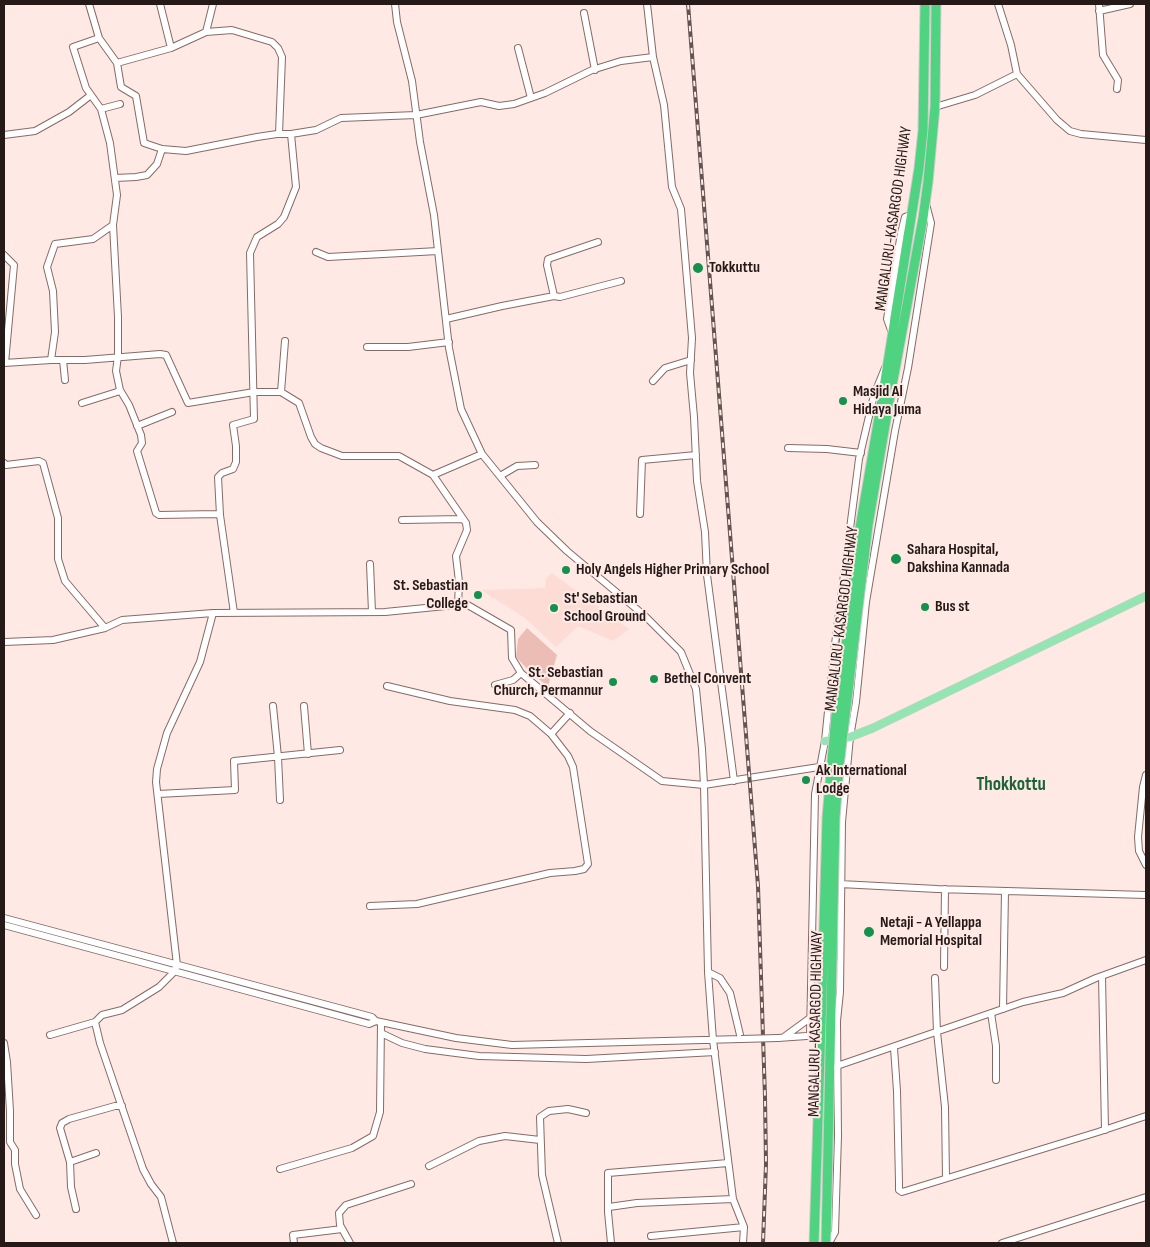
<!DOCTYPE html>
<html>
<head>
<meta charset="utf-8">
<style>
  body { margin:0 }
  #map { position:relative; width:1150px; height:1247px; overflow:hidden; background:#fee9e5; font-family:"Sofia Sans Condensed",sans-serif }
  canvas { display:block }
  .frame { position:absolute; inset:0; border:5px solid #261a18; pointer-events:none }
</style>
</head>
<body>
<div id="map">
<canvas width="1150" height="1247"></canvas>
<div class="frame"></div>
</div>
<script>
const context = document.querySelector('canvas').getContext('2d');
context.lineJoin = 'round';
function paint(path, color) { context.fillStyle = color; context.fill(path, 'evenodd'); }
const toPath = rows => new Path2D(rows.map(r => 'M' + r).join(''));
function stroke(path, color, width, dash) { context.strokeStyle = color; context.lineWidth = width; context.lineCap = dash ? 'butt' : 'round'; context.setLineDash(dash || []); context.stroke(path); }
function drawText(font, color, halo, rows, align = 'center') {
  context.font = font + ' "Sofia Sans Condensed",sans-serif'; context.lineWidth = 4; context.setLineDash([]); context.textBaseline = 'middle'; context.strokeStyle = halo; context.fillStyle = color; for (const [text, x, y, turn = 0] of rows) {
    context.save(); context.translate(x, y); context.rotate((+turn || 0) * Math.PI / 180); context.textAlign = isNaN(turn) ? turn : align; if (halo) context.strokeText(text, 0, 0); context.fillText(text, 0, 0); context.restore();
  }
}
paint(toPath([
  [552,573,629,629,613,641,578,626,556,647,525,618,481,590,545,588,546,578]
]), '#fedcd6');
paint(toPath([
  [527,628,557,655,548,686,532,674,516,657,518,639]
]), '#ecbdb5');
const minor = toPath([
  [89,4,99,38],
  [160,4,171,48],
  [647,4,653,57,664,105,672,187,681,209,692,338,690,373,694,417,697,481,705,532,707,575,734,781],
  [998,4,1011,45,1017,74,1057,120,1070,131,1081,134,1146,140],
  [1099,4,1103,55,1118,80,1117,89],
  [1099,11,1130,4],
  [584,13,595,70],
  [206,32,232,30,272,42,278,48,282,57,279,134],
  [518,48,531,98],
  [117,63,121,87,136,96,144,143,162,149,186,151,257,137,277,134,291,134,316,130,341,118,416,115,481,102,499,106,514,104,545,93,592,70,621,61,653,57],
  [935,107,975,95,1017,74],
  [101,109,120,104],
  [4,135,35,131,69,112,91,95],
  [115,178,136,177,147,175,157,164,162,149],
  [316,252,328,257,438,251],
  [4,255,14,265,5,363],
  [554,296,547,265,548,259,598,242],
  [446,319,502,306,554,296,560,297,621,281],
  [892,333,887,319,901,233,905,217,913,214],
  [367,347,408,347,449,342],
  [51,360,85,360,160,354,166,355,188,403,254,392,281,392,285,341],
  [63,360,65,380],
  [4,363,51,360,55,332,53,291,47,267,55,244,93,239,113,225,117,195,110,143,101,109,86,88,73,47,99,38,117,63,171,48,206,32,213,4],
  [653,381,665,368,691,360],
  [120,390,129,405,141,435,142,443,137,451,156,513,159,515,217,514,220,515,234,613],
  [281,392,299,403,311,437,315,444,321,448,342,456,399,456,433,475,466,523,467,530,456,556,459,582,458,605],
  [82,403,117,392,120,390,116,371,118,356,118,317,113,225],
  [137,426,172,412],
  [788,448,827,449,861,453],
  [4,463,6,465,39,461,43,463,58,518,58,559,65,581,105,628],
  [433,475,482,454],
  [500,476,517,466,535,465],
  [640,514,642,460,696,455],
  [220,515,218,477,222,473,233,469,236,462,236,446,233,425,254,419,250,253,257,237,278,224,284,217,296,187,291,134],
  [402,520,463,519],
  [370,564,372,612],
  [4,642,53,640,105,628,122,620,213,613,385,612,466,604,511,630,512,658,521,673,590,731,662,781,704,785,819,767],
  [495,685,513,680,521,673],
  [273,706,278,757,280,800],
  [304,706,308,754],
  [551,734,570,713],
  [1146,775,1143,787,1138,837,1139,851,1146,865],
  [158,794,235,790,234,761,340,750],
  [840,884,937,889,1146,895],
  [370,906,417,904,550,873,575,871,584,869,588,864,573,767,568,756,551,734,530,716,515,710,450,701,387,686],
  [4,918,372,1017,376,1021,456,1038,512,1045,741,1039,730,993,720,978,708,972,704,785,702,749,696,689,681,652,645,616,567,551,537,522,482,454,461,409,449,348,434,215,420,142,412,81,397,22,395,4],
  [4,925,369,1024,376,1021],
  [944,967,945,889],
  [708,972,713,1040,733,1199,744,1227,743,1243],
  [1102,976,1105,1130],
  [935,978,937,1032,945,1107,946,1178],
  [1003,1009,1005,891],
  [991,1013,996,1046,996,1080],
  [831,1032,837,1021,840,992,842,822,850,737,856,702,866,602,895,431,908,368,931,223,926,204],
  [381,1033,402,1043,425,1049,479,1056,586,1059,715,1052],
  [50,1035,95,1022],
  [810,1036,815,794,825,741,834,652,859,459,874,395,885,368],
  [784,1037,810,1018],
  [778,1038,821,1035],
  [4,1043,7,1062,10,1111,10,1142,15,1150,15,1164,20,1189,36,1215],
  [894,1048,897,1091,899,1183,899,1190,902,1192,1098,1132,1146,1116],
  [831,1068,1023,1002,1063,993,1096,978,1146,960],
  [96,1153,70,1162,60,1128,62,1123,69,1119,115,1106,122,1106],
  [70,1162,71,1187,76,1209],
  [429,1166,479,1141,505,1136,540,1140],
  [280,1169,352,1148,373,1136,380,1112,381,1022],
  [609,1207,637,1203,733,1199],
  [651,1236,744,1227],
  [173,1243,161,1197,151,1184,143,1169,100,1043,95,1022,102,1015,122,1010,159,987,174,972,177,965,156,782,157,769,167,733,200,662,213,613],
  [294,1243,293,1235,342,1229],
  [350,1243,340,1225,339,1213,346,1205,411,1184],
  [558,1243,542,1175,540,1117,549,1111,568,1109,586,1113],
  [611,1243,608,1212,608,1173,728,1163],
  [829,1243,835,1232,838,1136,837,1022],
  [1002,1243,1146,1197]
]);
const major = toPath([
  [825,741,850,737,873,728,1146,596]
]);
const highway = toPath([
  [882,400,919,168,923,130,925,4],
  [889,402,923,218,928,182,935,107,936,4],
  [814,1243,823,960],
  [826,1243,832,961]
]);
stroke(minor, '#886a65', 8);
stroke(major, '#cfcdcc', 9);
stroke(highway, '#cfcdcc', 11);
stroke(minor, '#fff', 6);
stroke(major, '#95e5b3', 8);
stroke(highway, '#4fd381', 9);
const rail = toPath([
  [688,4,758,886,765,1097,766,1164,763,1243]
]);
stroke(rail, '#635452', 4);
stroke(rail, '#fee9e5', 2, [5.5]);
const minorBridge = toPath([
  [741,1039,778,1038]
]);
const highwayBridge = toPath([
  [823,960,827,817,836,716,860,528,882,400],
  [832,961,835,818,839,766,868,525,889,402]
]);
stroke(minorBridge, '#886a65', 8, []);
stroke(highwayBridge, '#cfcdcc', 11, []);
stroke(minorBridge, '#fff', 6);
stroke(highwayBridge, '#4fd381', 9);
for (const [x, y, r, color] of [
  [698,268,6,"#15914e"],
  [843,401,5,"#15914e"],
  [896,559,6,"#15914e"],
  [566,570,5,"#15914e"],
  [478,595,5,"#15914e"],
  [925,607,5,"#15914e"],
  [554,608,5,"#15914e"],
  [654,679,5,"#15914e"],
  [613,682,5,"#15914e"],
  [806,780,5,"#15914e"],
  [869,932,6,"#15914e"]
]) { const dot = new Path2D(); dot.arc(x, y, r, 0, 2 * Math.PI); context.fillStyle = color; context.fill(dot); stroke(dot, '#fee9e5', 2); }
drawText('16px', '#261a18', '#fee9e5', [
  ["MANGALURU-KASARGOD HIGHWAY",894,219,-82],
  ["MANGALURU-KASARGOD HIGHWAY",842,619,-83],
  ["MANGALURU-KASARGOD HIGHWAY",816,1024,-89]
]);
drawText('bold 16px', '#261a18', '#fee9e5', [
  ["Tokkuttu",709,268],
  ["Masjid Al",853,392],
  ["Hidaya Juma",853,410],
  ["Sahara Hospital,",907,550],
  ["Dakshina Kannada",907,568],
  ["Holy Angels Higher Primary School",576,570],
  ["St. Sebastian",468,586,"right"],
  ["College",468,604,"right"],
  ["St' Sebastian",564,599],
  ["School Ground",564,617],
  ["Bus st",935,607],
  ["St. Sebastian",603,673,"right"],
  ["Church, Permannur",603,691,"right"],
  ["Bethel Convent",664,679],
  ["Ak International",816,771],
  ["Lodge",816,789],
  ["Netaji - A Yellappa",880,923],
  ["Memorial Hospital",880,941]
], 'left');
drawText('bold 19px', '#1c6438', '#fee9e5', [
  ["Thokkottu",1011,785]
]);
</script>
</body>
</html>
